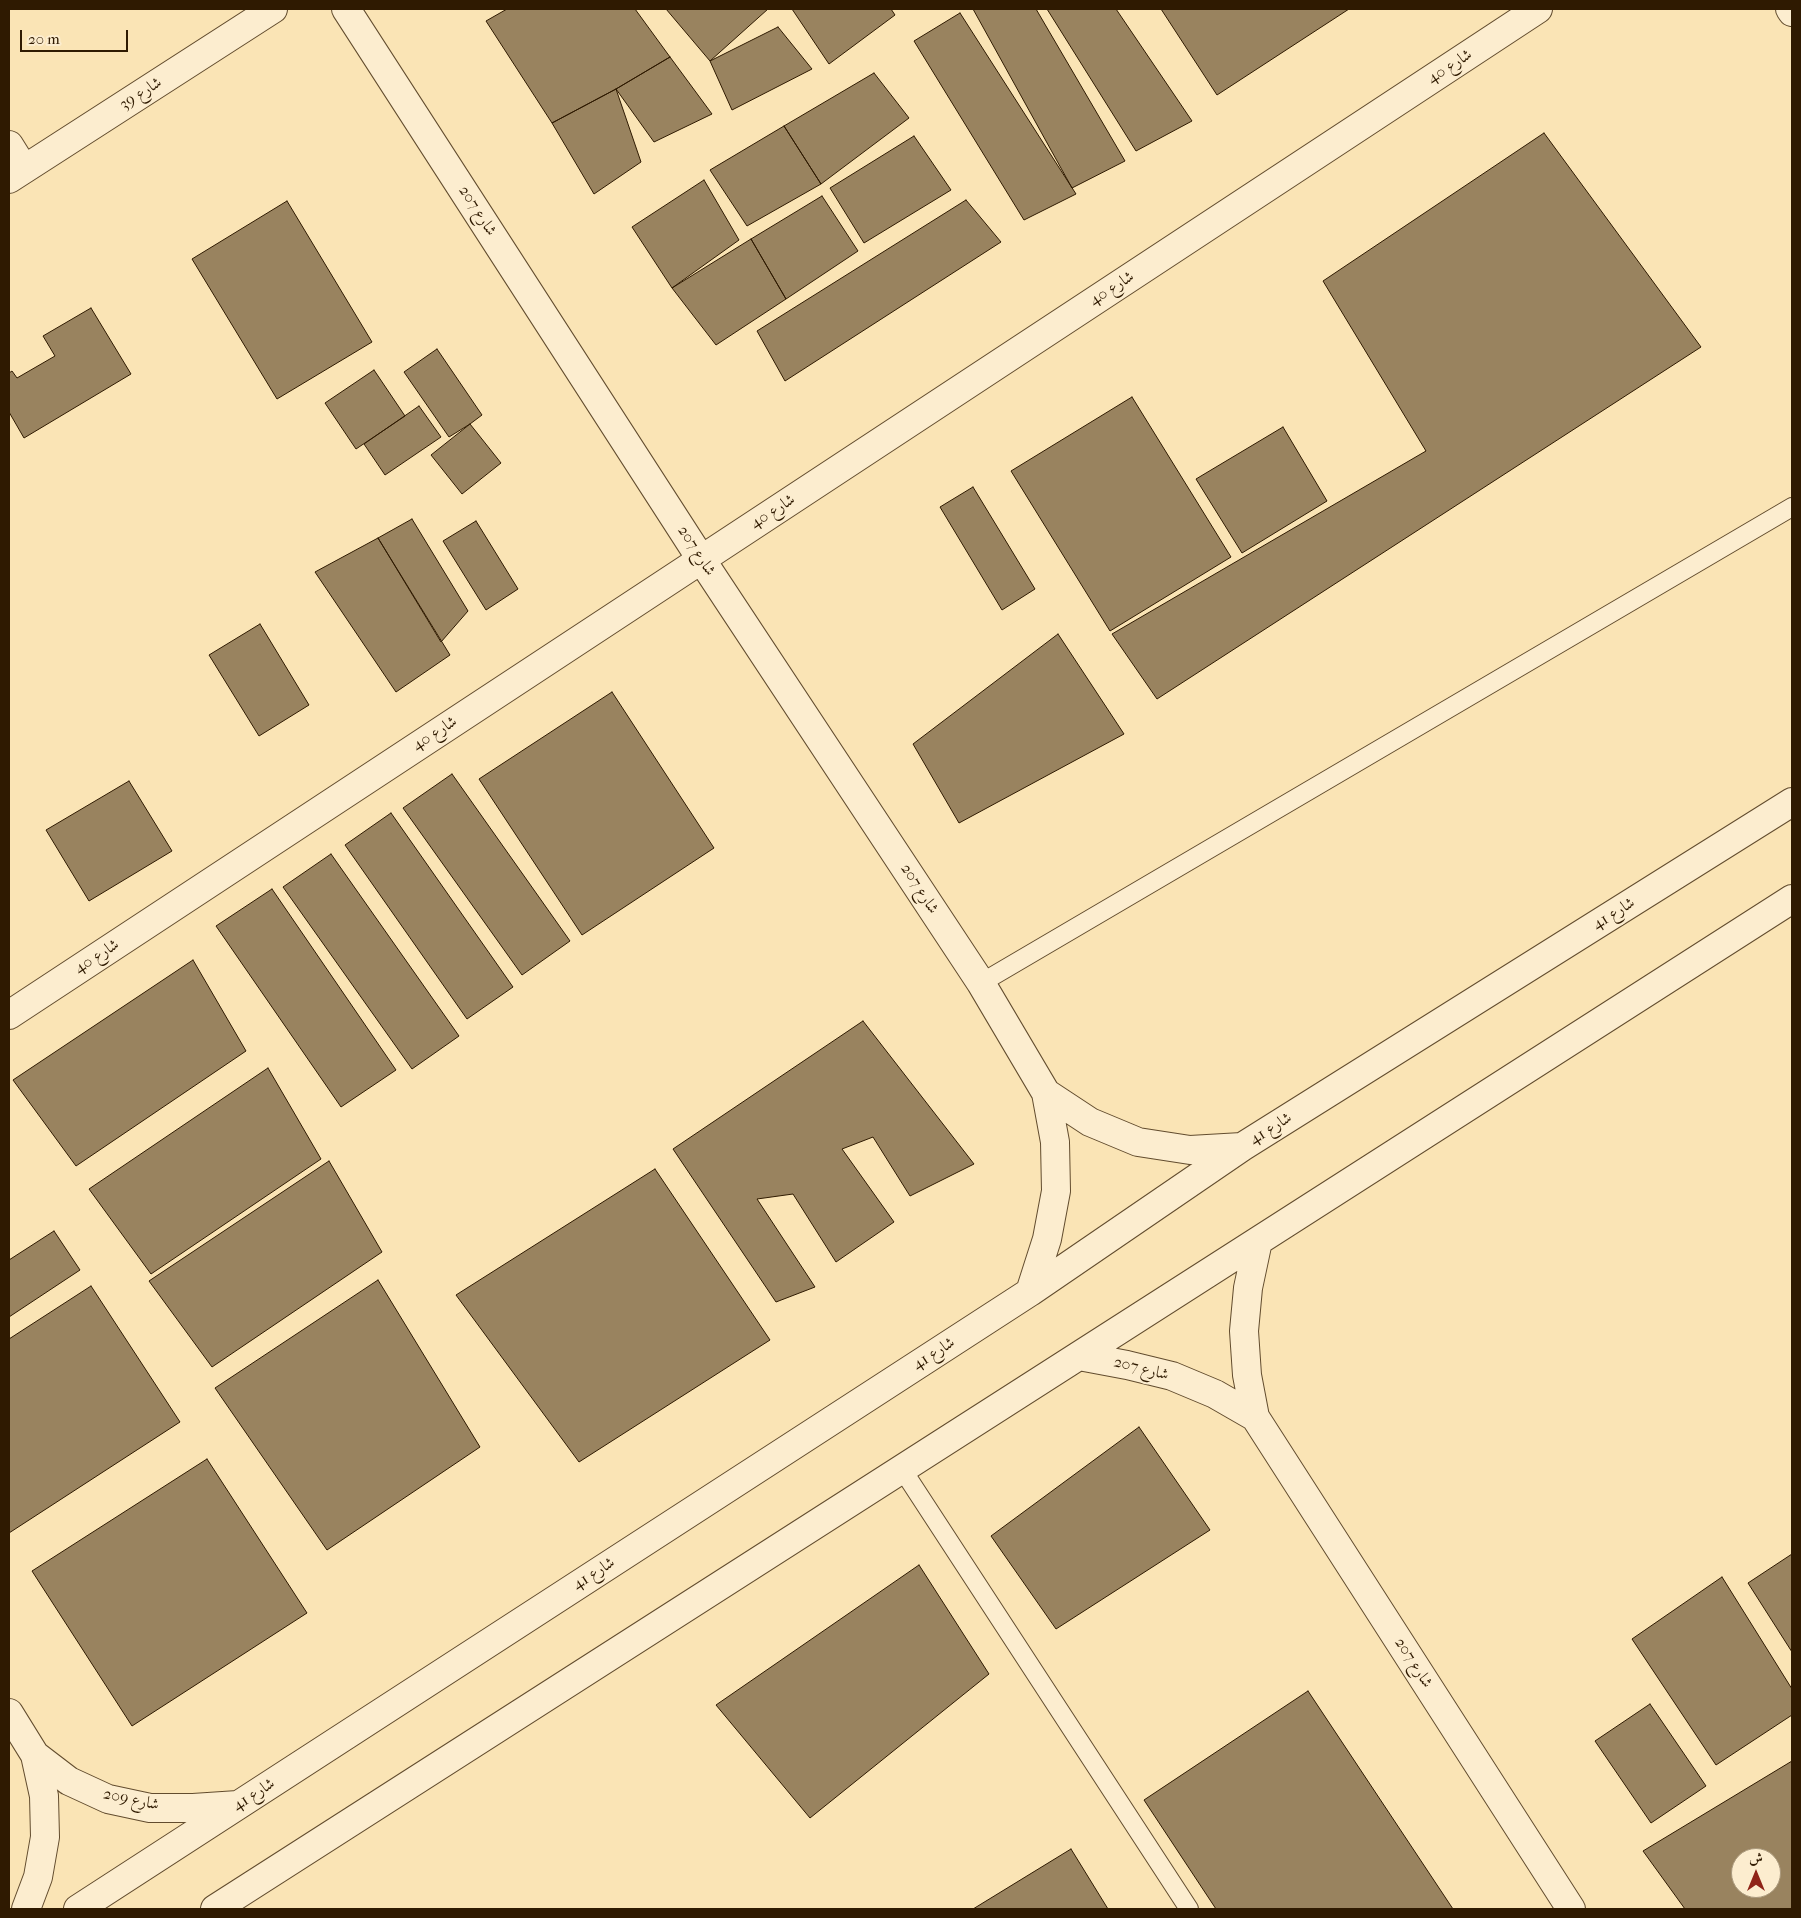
<!DOCTYPE html>
<html>
<head>
<meta charset="utf-8">
<style>
  body { margin:0 }
  #map { position:relative; width:1801px; height:1918px; overflow:hidden; background:#fae4b5; font-family:"IM FELL French Canon",Amiri,serif }
  canvas { display:block }
  .frame { position:absolute; inset:0; border:10px solid #2f1a01; pointer-events:none }
  .north { position:absolute; left:1731px; top:1848px; width:50px; height:50px; box-sizing:border-box; background:#fcedcf; border:1px solid #aa997d; border-radius:50%; rotate:0deg; font-size:14px; font-weight:700; line-height:20px; text-align:center; color:#2f1a01 }
  .north::after { content:''; display:block; margin:auto; width:18px; height:22px; background:#8f2418; clip-path:polygon(50% 0,100% 100%,50% 72%,0 100%) }
  .scale { position:absolute; left:20px; top:30px; width:108px; height:22px; box-sizing:border-box; border:2px solid #2f1a01; border-top:0; padding-left:6px; font-size:15px; line-height:18px; white-space:nowrap; color:#2f1a01; -webkit-text-stroke:4px #fcedcf; paint-order:stroke }
</style>
</head>
<body>
<div id="map">
<canvas width="1801" height="1918"></canvas>
<div class="frame"></div>
<div class="north">ش</div>
<div class="scale">20 m</div>
</div>
<script>
const context = document.querySelector('canvas').getContext('2d');
context.lineJoin = 'round';
function paint(path, color) { context.fillStyle = color; context.fill(path, 'evenodd'); }
const toPath = rows => new Path2D(rows.map(r => 'M' + r).join(''));
function stroke(path, color, width, dash) { context.strokeStyle = color; context.lineWidth = width; context.lineCap = dash ? 'butt' : 'round'; context.setLineDash(dash || []); context.stroke(path); }
function drawText(font, color, halo, rows, align = 'center') {
  context.font = font + ' "IM FELL French Canon",Amiri,serif'; context.lineWidth = 4; context.setLineDash([]); context.textBaseline = 'middle'; context.strokeStyle = halo; context.fillStyle = color; for (const [text, x, y, turn = 0] of rows) {
    context.save(); context.translate(x, y); context.rotate((+turn || 0) * Math.PI / 180); context.textAlign = isNaN(turn) ? turn : align; if (halo) context.strokeText(text, 0, 0); context.fillText(text, 0, 0); context.restore();
  }
}
const building = toPath([
  [507,9,635,9,670,57,616,89,552,123,486,21,507,9],
  [666,9,768,9,710,61,666,9],
  [792,9,891,9,895,15,829,64,792,9],
  [973,9,1036,9,1125,161,1072,188,973,9],
  [1047,9,1116,9,1192,121,1136,151,1047,9],
  [1161,9,1349,9,1217,95,1161,9],
  [960,13,1076,194,1024,220,914,41,960,13],
  [778,27,812,69,732,110,710,61,778,27],
  [670,57,712,114,654,142,616,89,670,57],
  [874,73,909,118,821,184,784,126,874,73],
  [616,89,641,162,594,194,552,123,616,89],
  [784,126,821,184,747,226,710,170,784,126],
  [1544,133,1701,347,1157,699,1112,634,1426,451,1323,281,1544,133],
  [914,136,951,190,864,243,830,188,914,136],
  [704,180,739,240,672,288,632,227,704,180],
  [822,196,858,251,786,299,751,239,822,196],
  [966,200,1001,242,785,381,757,331,966,200],
  [287,201,372,342,277,399,192,259,287,201],
  [751,239,786,299,716,345,672,288,751,239],
  [91,308,131,374,24,438,9,412,9,373,12,371,17,378,55,356,43,336,91,308],
  [437,349,482,415,470,424,449,437,404,372,437,349],
  [374,370,405,416,356,449,325,403,374,370],
  [1132,397,1231,557,1110,631,1011,471,1132,397],
  [419,406,441,437,385,475,364,444,419,406],
  [470,424,501,463,462,494,431,455,470,424],
  [1283,427,1327,501,1242,553,1196,479,1283,427],
  [973,487,1035,589,1002,610,940,507,973,487],
  [412,519,468,611,441,642,378,538,412,519],
  [476,521,518,589,486,610,443,541,476,521],
  [378,538,450,655,396,692,315,572,378,538],
  [260,624,309,705,259,736,209,655,260,624],
  [1058,634,1124,734,959,823,913,744,1058,634],
  [612,692,714,848,582,935,479,779,612,692],
  [452,774,570,941,522,975,403,808,452,774],
  [129,781,172,851,89,901,46,830,129,781],
  [391,813,513,987,467,1019,345,845,391,813],
  [331,854,459,1036,412,1069,283,887,331,854],
  [272,889,396,1070,341,1107,216,926,272,889],
  [193,960,246,1051,76,1166,13,1080,193,960],
  [863,1021,974,1164,910,1196,873,1137,842,1149,894,1222,836,1262,793,1194,757,1199,815,1287,776,1302,673,1149,863,1021],
  [268,1068,321,1159,151,1274,89,1189,268,1068],
  [329,1161,382,1252,212,1367,149,1281,329,1161],
  [655,1169,770,1340,579,1462,456,1295,655,1169],
  [54,1231,80,1270,9,1317,9,1260,54,1231],
  [378,1280,480,1447,327,1550,215,1388,378,1280],
  [91,1286,180,1422,9,1533,9,1339,91,1286],
  [1139,1427,1210,1530,1056,1629,991,1536,1139,1427],
  [207,1459,307,1613,132,1726,32,1571,207,1459],
  [1792,1554,1792,1652,1748,1583,1792,1554],
  [919,1565,989,1674,810,1818,716,1705,919,1565],
  [1722,1577,1792,1689,1792,1715,1716,1765,1632,1639,1722,1577],
  [1308,1691,1453,1909,1216,1909,1144,1800,1308,1691],
  [1650,1704,1706,1786,1651,1823,1595,1741,1650,1704],
  [1792,1761,1792,1909,1685,1909,1643,1851,1792,1761],
  [1741,1858,1771,1858,1771,1888,1741,1888,1741,1858],
  [1071,1849,1108,1909,973,1909,1071,1849]
]);
paint(building, '#99835f');
stroke(building, '#2f1a01', 1);
const service = toPath([
  [981,983,1792,507],
  [902,1469,1189,1909]
]);
const minor = toPath([
  [346,9,701,559,981,983,1046,1093,1055,1142,1056,1191,1047,1239,1030,1292],
  [1790,9,1792,12],
  [9,145,24,169],
  [9,179,273,9],
  [9,1015,1538,9],
  [1046,1093,1090,1122,1138,1142,1190,1150,1242,1147],
  [1258,1241,1248,1288,1244,1331,1247,1375,1255,1417,1571,1909],
  [1079,1356,1127,1365,1172,1376,1215,1394,1255,1417],
  [9,1713,35,1755,44,1796,45,1837,38,1877,26,1909],
  [35,1755,69,1781,108,1799,150,1808,193,1808,238,1805],
  [78,1909,1030,1292,1242,1147,1792,802],
  [215,1909,1792,899]
]);
stroke(service, '#624c2e', 20);
stroke(minor, '#624c2e', 30);
stroke(service, '#fcedcf', 18);
stroke(minor, '#fcedcf', 28);
drawText('16px', '#2f1a01', '#fcedcf', [
  ["شارع 40",1450,67,-33],
  ["شارع 39",141,94,-33],
  ["شارع 207",477,211,57],
  ["شارع 40",1112,289,-33],
  ["شارع 40",773,512,-33],
  ["شارع 207",696,551,57],
  ["شارع 40",435,734,-33],
  ["شارع 207",919,889,57],
  ["شارع 41",1614,914,-32],
  ["شارع 40",97,957,-33],
  ["شارع 41",1271,1129,-32],
  ["شارع 41",934,1354,-33],
  ["شارع 207",1141,1369,14],
  ["شارع 41",594,1574,-33],
  ["شارع 207",1413,1663,57],
  ["شارع 41",254,1795,-33],
  ["شارع 209",131,1800,12]
]);
</script>
</body>
</html>
